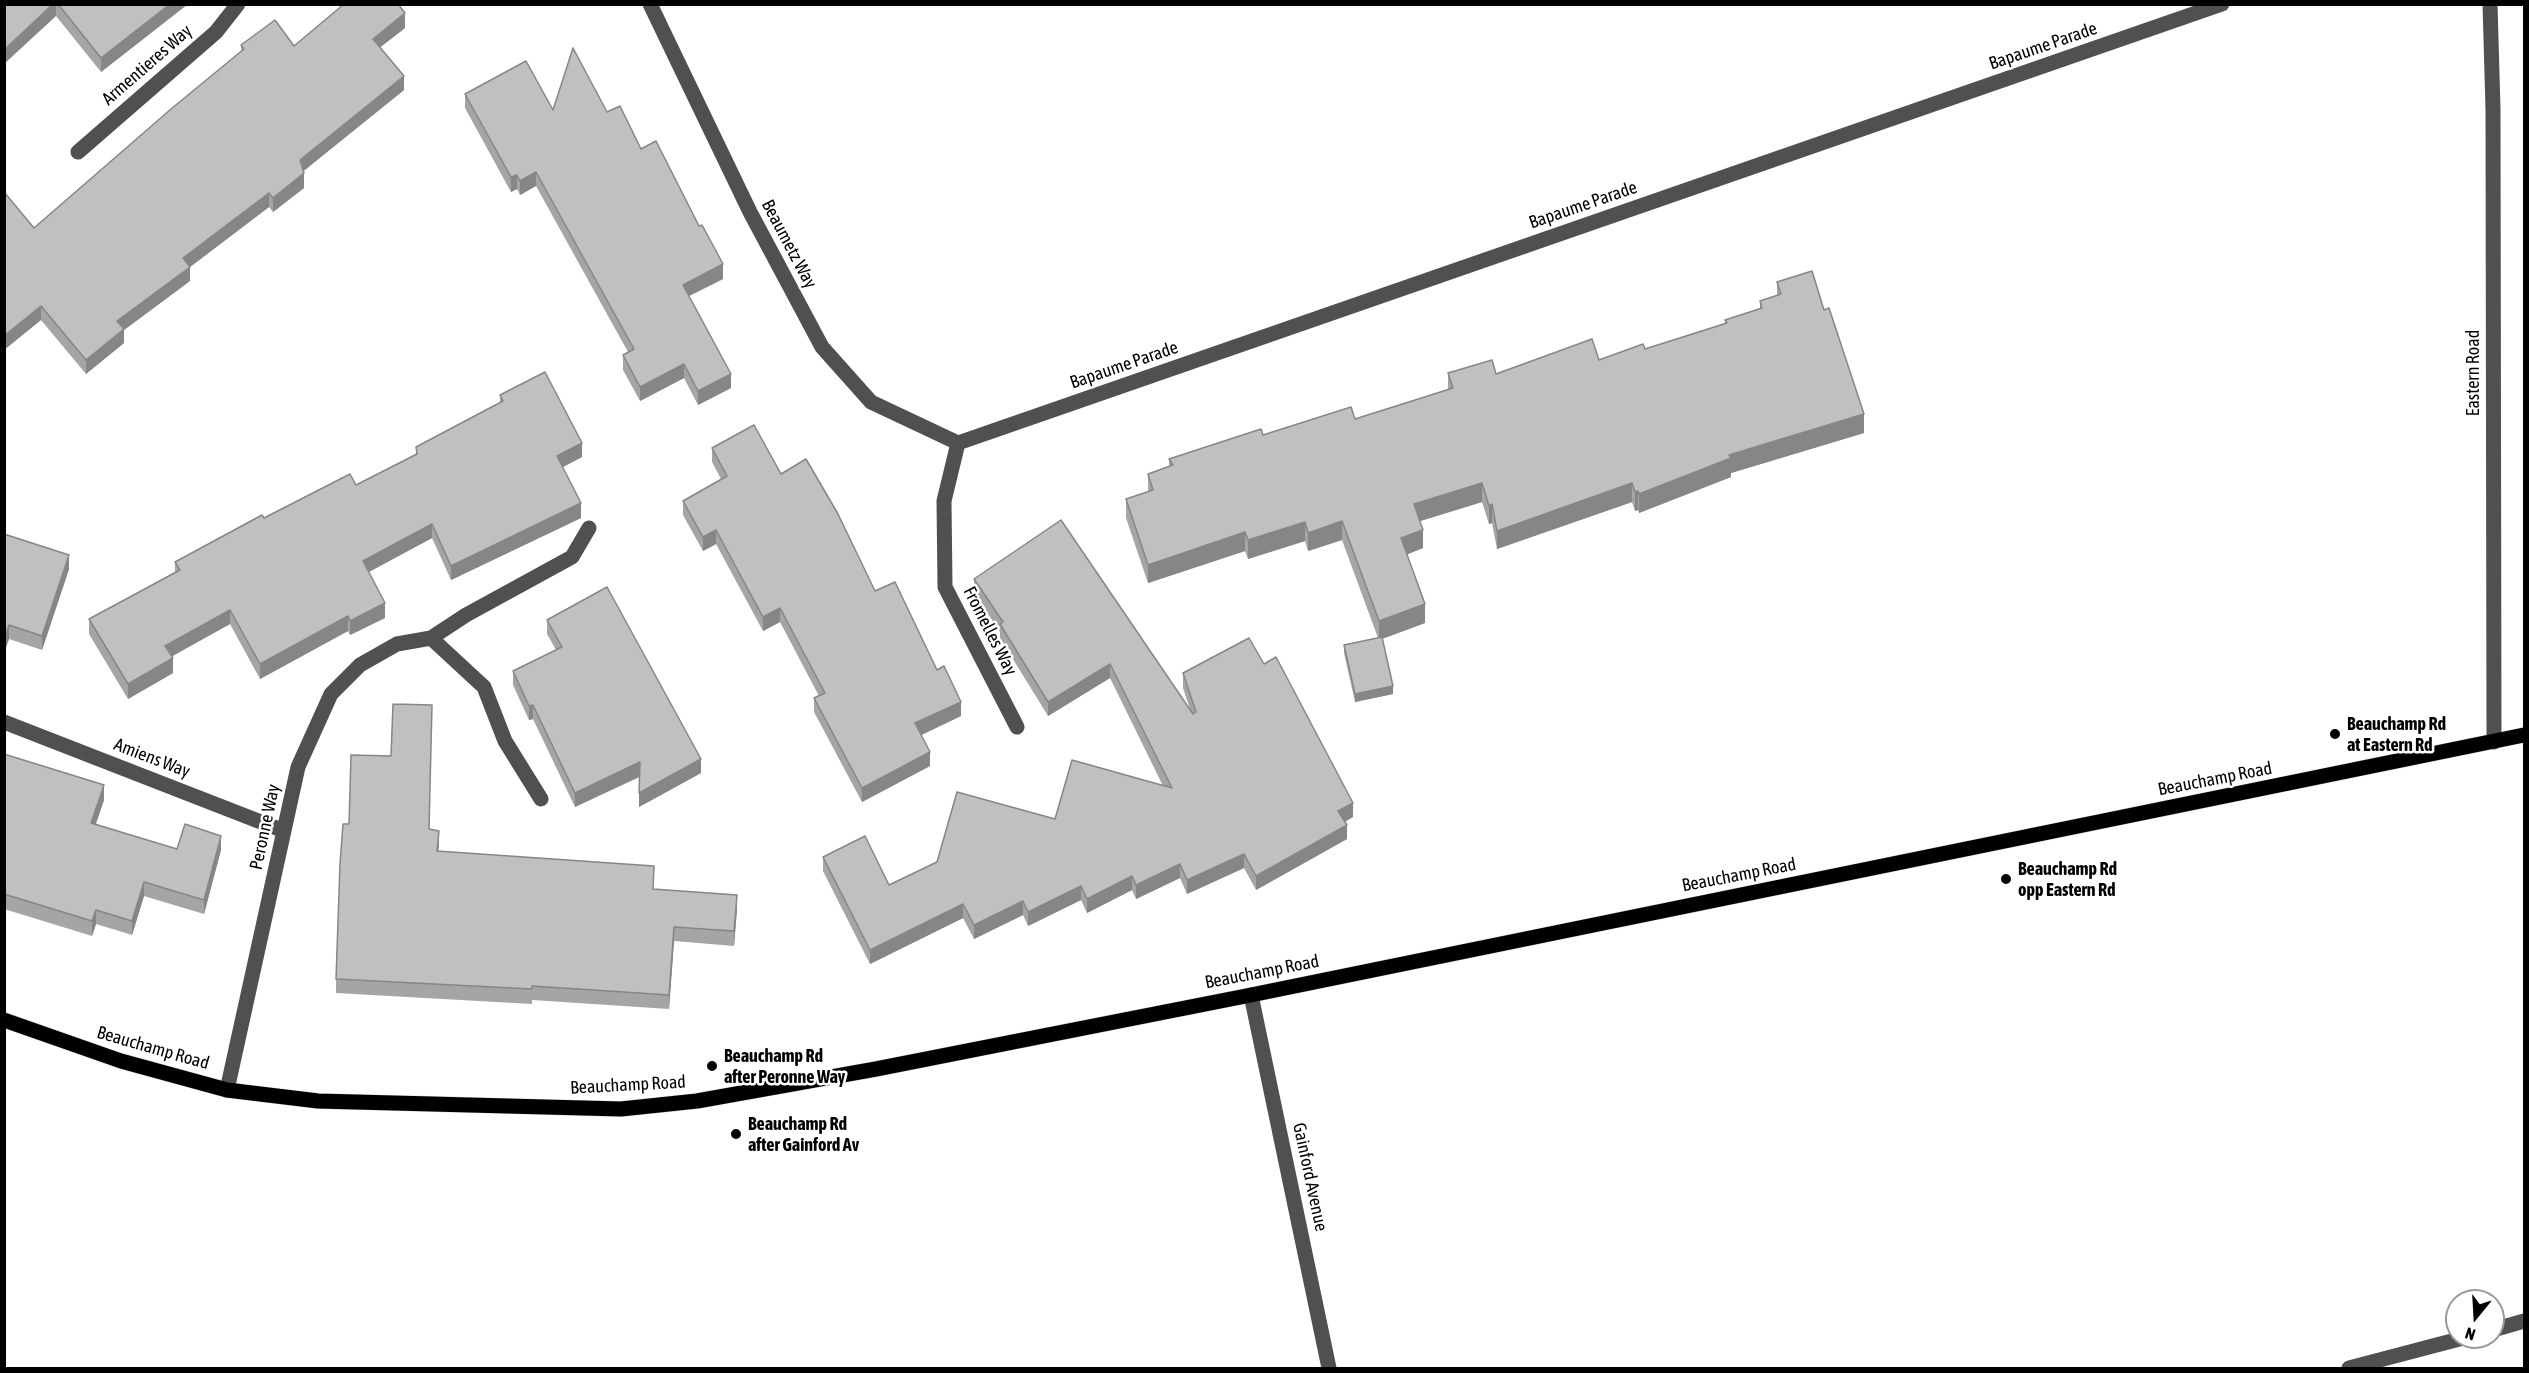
<!DOCTYPE html>
<html>
<head>
<meta charset="utf-8">
<style>
  body { margin:0 }
  #map { position:relative; width:2529px; height:1373px; overflow:hidden; background:#fff; font-family:"Asap Condensed",sans-serif }
  canvas { display:block }
  .frame { position:absolute; inset:0; border:6px solid #000; pointer-events:none }
  .north { position:absolute; left:2445px; top:1289px; width:60px; height:60px; box-sizing:border-box; background:#fff; border:2px solid #999; border-radius:50%; rotate:198deg; font-size:16px; font-weight:700; line-height:24px; text-align:center; color:#000 }
  .north::after { content:''; display:block; margin:auto; width:21px; height:27px; background:#000; clip-path:polygon(50% 0,100% 100%,50% 72%,0 100%) }
</style>
</head>
<body>
<div id="map">
<canvas width="2529" height="1373"></canvas>
<div class="frame"></div>
<div class="north">N</div>
</div>
<script>
const context = document.querySelector('canvas').getContext('2d');
context.lineJoin = 'round';
const toPath = rows => new Path2D(rows.map(r => 'M' + r).join(''));
function stroke(path, color, width, dash) { context.strokeStyle = color; context.lineWidth = width; context.lineCap = dash ? 'butt' : 'round'; context.setLineDash(dash || []); context.stroke(path); }
function paint(path, color) { context.fillStyle = color; context.fill(path, 'evenodd'); }
function drawText(font, color, halo, rows, align = 'center') {
  context.font = font + ' "Asap Condensed",sans-serif'; context.lineWidth = 5; context.setLineDash([]); context.textBaseline = 'middle'; context.strokeStyle = halo; context.fillStyle = color; for (const [text, x, y, turn = 0] of rows) {
    context.save(); context.translate(x, y); context.rotate((+turn || 0) * Math.PI / 180); context.textAlign = isNaN(turn) ? turn : align; if (halo) context.strokeText(text, 0, 0); context.fillText(text, 0, 0); context.restore();
  }
}
const major = toPath([
  [4,1020,121,1061,227,1090,318,1101,621,1109,697,1101,876,1069,1251,995,2524,735]
]);
stroke(major, '#dbdbdb', 16);
stroke(toPath([
  [650,4,750,212,822,347,871,402,958,443],
  [2490,4,2493,109,2494,742],
  [78,152,216,32,238,4],
  [958,443,2222,4],
  [958,443,944,501,945,587,1017,727],
  [431,638,466,615,572,557,589,528],
  [4,722,284,831],
  [1251,995,1329,1368],
  [227,1090,298,767,331,694,360,665,397,644,431,638,484,687,505,741,541,799],
  [2493,1330,2524,1321],
  [2349,1368,2467,1337]
]), '#505050', 15);
stroke(major, '#000', 15);
paint(toPath([
  [4,4,188,4,101,72,56,16],
  [405,28,380,47,404,90,303,171,304,188,273,212,269,207,190,267,190,281,124,330,124,343,86,374,41,320,4,350,4,192,34,228,241,52,241,45,294,46],
  [465,94,553,110,607,112,641,149,723,279,689,296,731,388,698,405,684,378,640,401,623,370,623,355,628,352,536,186,520,195,517,189,511,192,465,108],
  [1777,282,1864,433,1731,473,1731,477,1639,513,1638,510,1635,511,1632,502,1497,549,1492,523,1489,524,1482,502,1420,521,1423,548,1407,554,1425,623,1382,639,1393,694,1355,702,1344,653,1344,645,1378,638,1342,540,1308,551,1305,541,1248,559,1245,551,1148,583,1126,518,1126,499,1148,492,1148,474,1169,467,1169,459,1263,435,1355,419,1448,390,1448,373,1496,374,1599,360,1645,349,1725,323,1725,320,1760,309,1760,301,1777,295],
  [500,395,582,457,563,467,581,518,451,580,432,538,369,572,385,618,350,635,348,631,260,679,230,624,171,657,173,673,128,699,89,634,89,619,175,572,175,562,264,518,356,485,416,454,416,447,500,403],
  [712,448,781,474,937,670,961,716,921,735,930,766,862,802,814,712,814,698,819,696,780,622,763,631,716,544,703,551,683,515,683,501,721,479,712,462],
  [4,534,69,569,42,650,9,639,4,653],
  [974,579,1190,709,1183,688,1183,673,1264,664,1353,817,1345,822,1347,839,1256,890,1244,868,1187,894,1180,878,1136,899,1132,890,1087,913,1081,900,1028,926,1023,915,974,939,963,918,870,964,823,871,823,857,889,885,1055,819,1163,786,1110,678,1048,716,1000,638,1000,632,974,593],
  [547,620,701,773,639,807,640,777,575,807,533,719,529,720,513,685,513,671,556,650,547,634],
  [4,754,104,800,96,824,177,849,221,850,204,914,144,896,132,935,96,924,92,936,4,909],
  [349,824,429,829,439,845,438,851,654,889,737,909,734,946,674,941,669,1009,532,1000,532,1004,336,993,336,979]
]), '#a5a5a5');
paint(toPath([
  [53,4,56,4,56,16,4,64,4,50],
  [170,4,188,4,101,72,101,58],
  [405,13,405,28,373,53,373,39],
  [404,76,404,90,300,174,300,160],
  [536,172,536,186,520,195,520,181],
  [304,173,304,188,273,212,273,198],
  [517,175,517,189,511,192,511,177],
  [269,193,269,207,190,267,190,281,124,330,124,343,86,374,86,360,117,321,183,258],
  [723,264,723,279,683,299,683,285],
  [41,306,41,320,4,350,4,336],
  [684,364,684,378,640,401,640,387],
  [731,374,731,388,698,405,698,391],
  [1864,414,1864,433,1731,473,1731,477,1639,513,1639,494,1729,455],
  [582,443,582,457,557,470,557,456],
  [1482,483,1482,502,1414,523,1414,504],
  [1632,483,1632,502,1497,549,1497,531],
  [1638,491,1638,510,1635,511,1635,492],
  [581,503,581,518,451,580,451,566],
  [1492,504,1492,523,1489,524,1489,506],
  [1342,521,1342,540,1308,551,1308,533],
  [1305,522,1305,541,1248,559,1248,540],
  [432,524,432,538,363,575,363,561],
  [716,530,716,544,703,551,703,537],
  [1423,530,1423,548,1401,557,1401,538],
  [1245,532,1245,551,1148,583,1148,565],
  [69,555,69,569,42,650,42,636],
  [385,603,385,618,350,635,350,621],
  [1425,604,1425,623,1379,640,1379,621],
  [780,608,780,622,763,631,763,617],
  [230,610,230,624,165,660,165,646],
  [348,616,348,631,260,679,260,664],
  [9,625,9,639,4,653,4,639],
  [173,658,173,673,128,699,128,684],
  [1110,664,1110,678,1048,716,1048,702],
  [1393,686,1393,694,1355,702,1355,694],
  [961,702,961,716,915,738,915,723],
  [533,705,533,719,529,720,529,706],
  [930,752,930,766,862,802,862,788],
  [701,759,701,773,639,807,639,793],
  [640,762,640,776,575,807,575,793],
  [104,785,104,800,91,837,91,823],
  [1353,803,1353,817,1338,825,1338,811],
  [1347,825,1347,839,1256,890,1256,876],
  [439,831,439,845,437,866,437,851],
  [221,836,221,850,204,914,204,900],
  [1244,854,1244,868,1187,894,1187,880],
  [1180,864,1180,878,1136,899,1136,885],
  [1132,876,1132,890,1087,913,1087,899],
  [144,882,144,896,132,935,132,921],
  [1081,886,1081,900,1028,926,1028,912],
  [737,895,737,909,734,946,734,931],
  [1023,901,1023,915,974,939,974,925],
  [963,904,963,918,870,964,870,950],
  [96,910,96,924,92,936,92,921],
  [674,927,674,941,669,1009,669,995]
]), '#868686');
const building = toPath([
  [4,4,53,4,4,50,4,4],
  [58,4,170,4,101,58,58,4],
  [344,4,398,4,405,13,373,39,404,76,300,160,304,173,273,198,269,193,183,258,190,267,117,321,124,329,86,360,41,306,4,336,4,192,34,228,171,109,244,49,241,45,275,20,294,46,344,4],
  [573,48,607,112,620,106,641,149,656,141,699,226,702,225,723,264,683,285,731,374,698,391,684,364,640,387,623,355,634,349,536,172,520,181,517,175,511,177,465,94,526,61,553,110,573,48],
  [1812,271,1824,310,1829,308,1864,414,1729,455,1731,458,1639,494,1638,491,1635,492,1632,483,1497,531,1492,504,1489,506,1482,483,1414,504,1423,530,1401,538,1425,604,1379,621,1342,521,1308,533,1305,522,1248,540,1245,532,1148,565,1126,499,1153,490,1148,474,1173,465,1169,459,1261,429,1263,435,1351,407,1355,419,1453,388,1448,373,1492,360,1496,374,1592,339,1599,360,1643,344,1645,349,1727,323,1725,320,1762,308,1760,301,1781,294,1777,282,1812,271],
  [545,372,582,443,557,456,581,503,451,566,432,524,363,561,385,603,350,621,348,616,260,664,230,610,165,646,173,658,128,684,89,619,180,570,175,562,262,515,264,518,350,474,356,485,417,454,416,447,503,401,500,395,545,372],
  [754,425,781,474,806,459,838,514,875,591,895,582,937,670,944,666,961,702,915,723,930,752,862,788,814,698,825,693,780,608,763,617,716,530,703,537,683,501,727,476,712,448,754,425],
  [1061,520,1193,714,1196,712,1183,673,1249,638,1264,664,1276,657,1353,803,1338,811,1347,825,1256,876,1244,854,1187,880,1180,864,1136,885,1132,876,1087,899,1081,886,1028,912,1023,901,974,925,963,904,870,950,823,857,865,836,889,885,937,862,957,792,1055,819,1072,760,1172,788,1110,664,1048,702,1000,624,1003,622,974,579,1061,520],
  [4,534,69,555,42,636,9,625,4,639,4,534],
  [607,587,701,759,639,793,640,762,575,793,533,705,529,706,513,671,562,647,547,620,607,587],
  [1382,637,1393,686,1355,694,1344,645,1382,637],
  [393,704,432,705,429,829,439,831,437,851,654,866,653,889,737,895,734,931,674,927,669,995,532,986,532,989,336,979,340,864,343,824,349,824,351,755,391,756,393,704],
  [4,754,104,785,91,823,177,849,185,824,221,836,204,900,144,882,132,921,96,910,92,921,4,894,4,754]
]);
paint(building, '#c0c0c0');
stroke(building, '#868686', 1.5);
for (const [x, y, r, color] of [
  [2335,734,6,"#000"],
  [2006,879,6,"#000"],
  [712,1066,6,"#000"],
  [736,1134,6,"#000"]
]) { const dot = new Path2D(); dot.arc(x, y, r, 0, 2 * Math.PI); context.fillStyle = color; context.fill(dot); stroke(dot, '#fff', 2); }
drawText('18px', '#000', '#fff', [
  ["Bapaume Parade",2043,46,-19],
  ["Armentieres Way",147,65,-41],
  ["Bapaume Parade",1583,205,-19],
  ["Beaumetz Way",789,244,62],
  ["Bapaume Parade",1124,365,-19],
  ["Eastern Road",2473,373,-90],
  ["Fromelles Way",990,631,63],
  ["Amiens Way",152,758,21],
  ["Beauchamp Road",2215,779,-11],
  ["Peronne Way",265,827,-78],
  ["Beauchamp Road",1739,875,-11],
  ["Beauchamp Road",1262,972,-11],
  ["Beauchamp Road",153,1048,16],
  ["Beauchamp Road",628,1085,-3],
  ["Gainford Avenue",1310,1177,78]
]);
drawText('bold 18px', '#000', '#fff', [
  ["Beauchamp Rd",2347,724],
  ["at Eastern Rd",2347,745],
  ["Beauchamp Rd",2018,869],
  ["opp Eastern Rd",2018,890],
  ["Beauchamp Rd",724,1056],
  ["after Peronne Way",724,1077],
  ["Beauchamp Rd",748,1124],
  ["after Gainford Av",748,1145]
], 'left');
</script>
</body>
</html>
